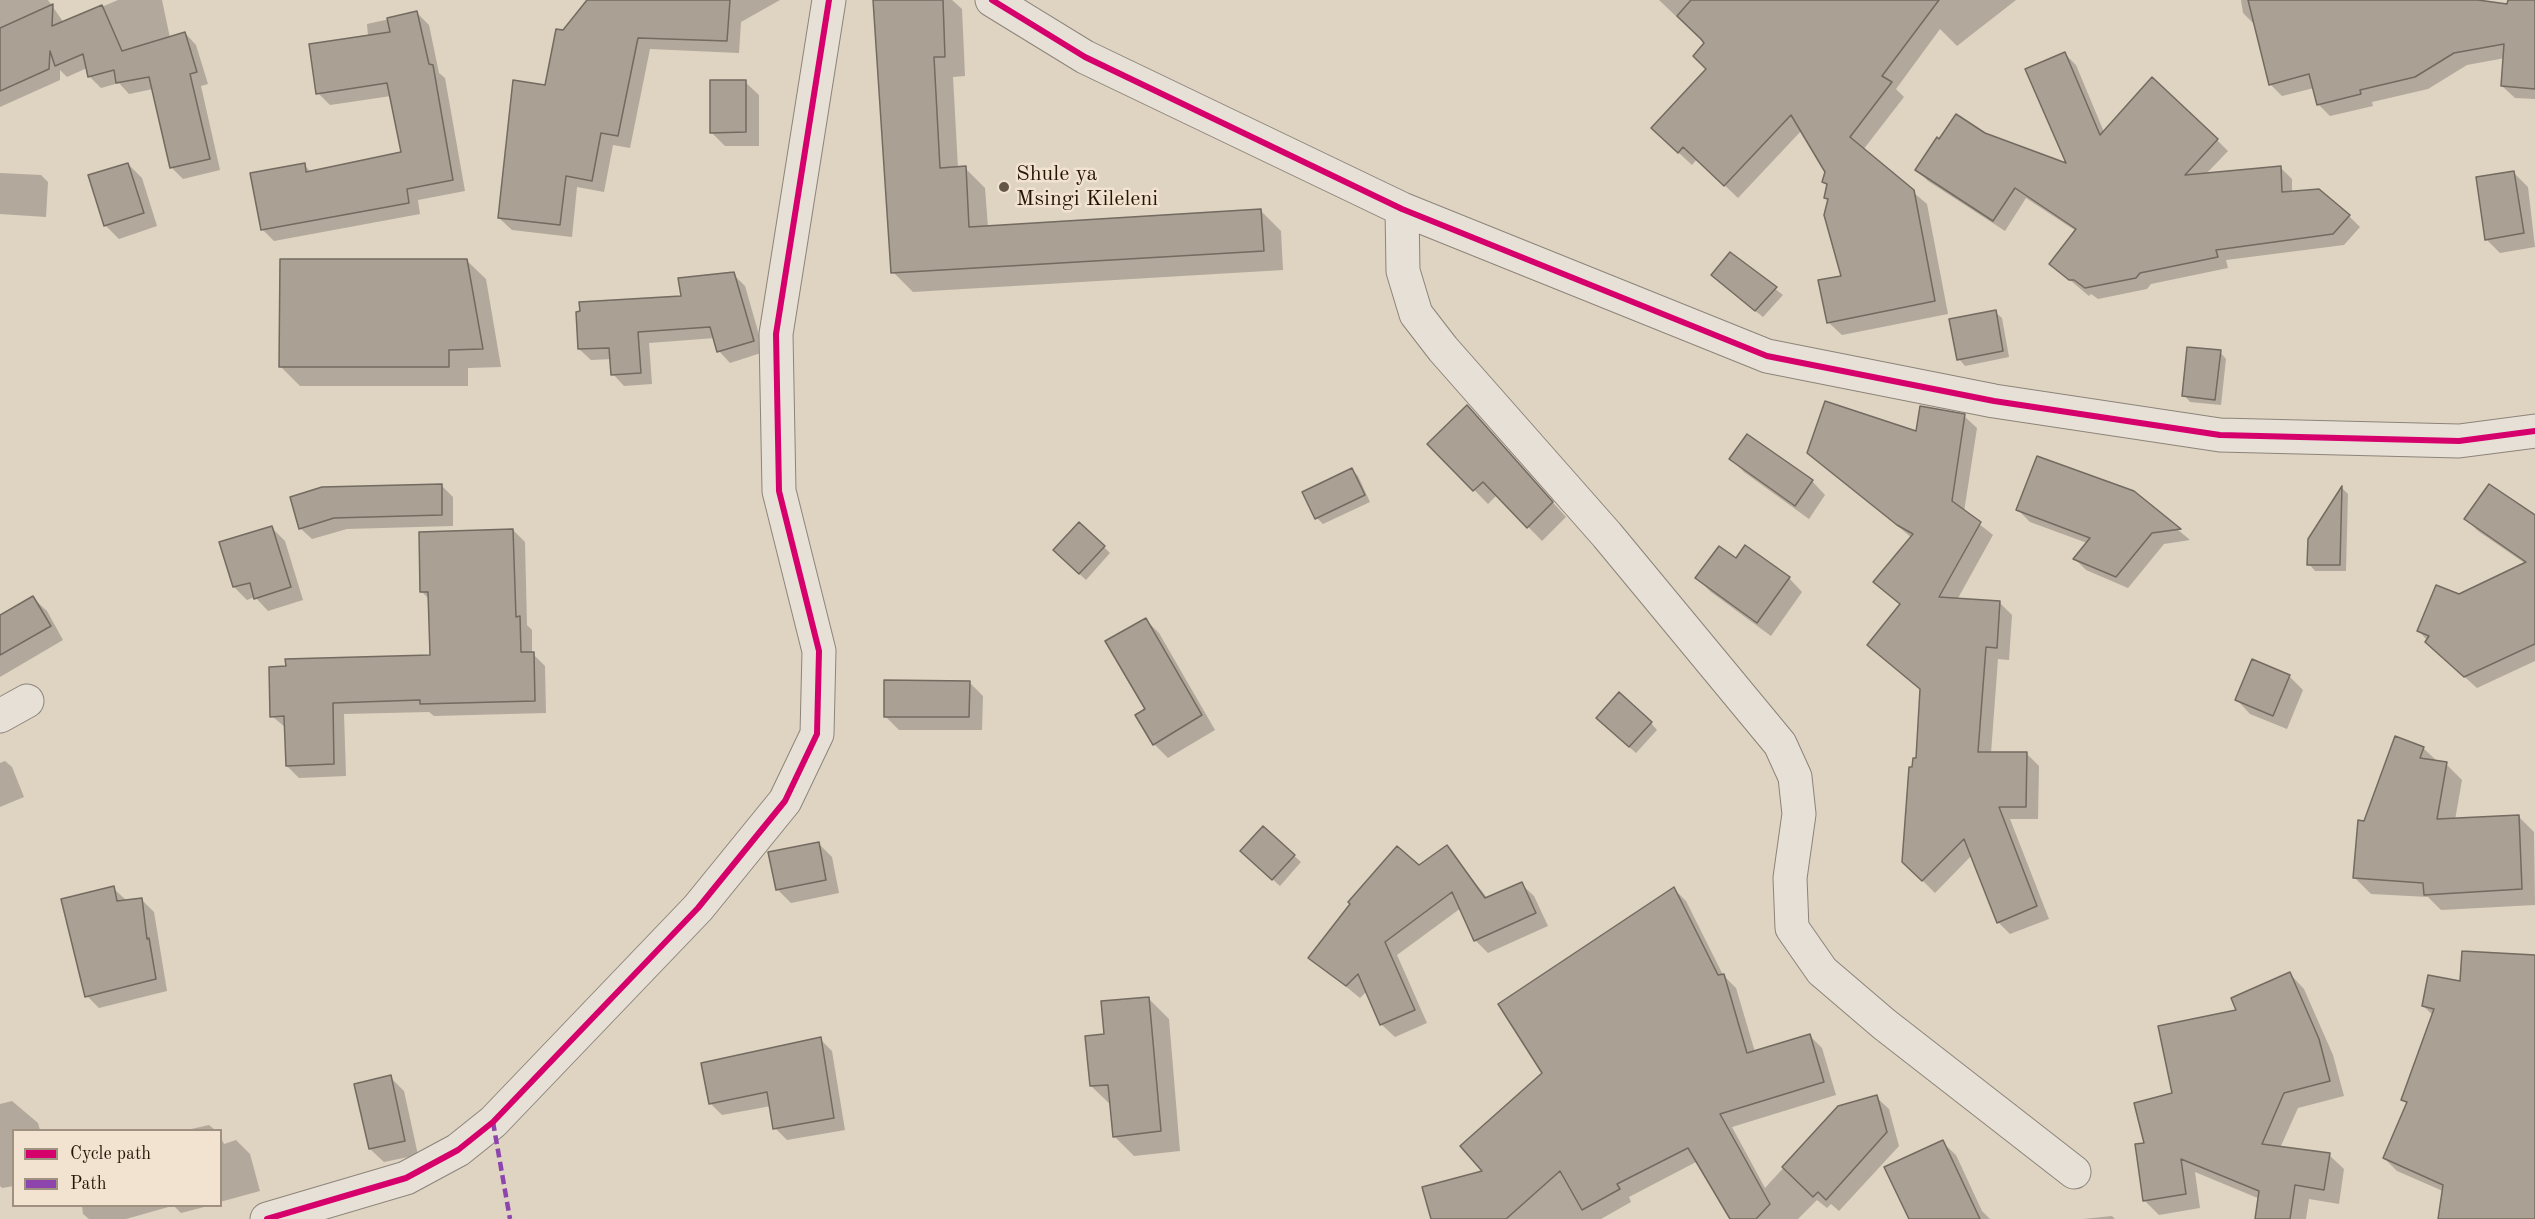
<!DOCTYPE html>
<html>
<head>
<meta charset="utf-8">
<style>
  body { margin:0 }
  #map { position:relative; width:2535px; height:1219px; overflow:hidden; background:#dfd3c2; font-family:"Old Standard TT",serif }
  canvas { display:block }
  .legend { position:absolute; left:12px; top:1129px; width:210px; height:78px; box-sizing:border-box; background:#f2e3d0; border:2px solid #9f907f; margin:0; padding:8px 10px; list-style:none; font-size:18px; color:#231406 }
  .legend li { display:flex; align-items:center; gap:12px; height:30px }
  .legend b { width:30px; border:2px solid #9f907f }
</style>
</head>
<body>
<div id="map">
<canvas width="2535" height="1219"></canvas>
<ul class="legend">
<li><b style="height:8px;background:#d6006c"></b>Cycle path</li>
<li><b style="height:8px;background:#8e44ad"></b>Path</li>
</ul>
</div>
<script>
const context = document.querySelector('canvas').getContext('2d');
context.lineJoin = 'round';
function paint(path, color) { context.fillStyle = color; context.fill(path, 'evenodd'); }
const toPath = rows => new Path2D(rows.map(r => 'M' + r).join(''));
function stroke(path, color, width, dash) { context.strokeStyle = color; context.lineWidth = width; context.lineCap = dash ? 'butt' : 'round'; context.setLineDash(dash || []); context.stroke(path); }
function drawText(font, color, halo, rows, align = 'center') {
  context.font = font + ' "Old Standard TT",serif'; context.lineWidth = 5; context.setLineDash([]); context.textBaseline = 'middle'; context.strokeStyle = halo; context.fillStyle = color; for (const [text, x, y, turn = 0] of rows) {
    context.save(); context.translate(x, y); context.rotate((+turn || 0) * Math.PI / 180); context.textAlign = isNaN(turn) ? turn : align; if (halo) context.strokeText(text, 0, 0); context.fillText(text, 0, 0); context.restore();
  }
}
paint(toPath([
  [0,0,48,0,64,23,118,0,162,0,170,38,185,33,196,45,208,84,201,86,220,170,183,179,171,167,153,89,129,94,119,83,101,88,90,77,87,68,67,77,60,70,60,80,0,107],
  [589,0,780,0,741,22,739,53,650,49,630,148,613,145,604,192,577,187,572,237,512,230,499,218,563,32],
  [875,0,952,0,962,9,965,76,953,77,958,168,965,168,985,188,988,227,1261,211,1281,231,1283,270,913,292,893,272],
  [1659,0,2016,0,1957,46,1940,29,1896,89,1904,97,1863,150,1927,204,1948,314,1842,335,1828,322,1842,277,1829,201,1825,198,1828,186,1824,182,1826,172,1802,130,1738,198,1697,159,1692,165,1666,141,1708,69,1705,44],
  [2241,0,2447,0,2535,7,2535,99,2515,98,2502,86,2505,58,2467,65,2428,89,2372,102,2373,106,2330,116,2318,104,2314,88,2282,96,2270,84,2256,26,2243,13],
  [417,13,429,25,439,73,445,78,465,191,418,200,420,214,274,241,262,229,304,165,311,172,403,153,391,96,330,105,318,93,368,36,367,24],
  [2065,54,2076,65,2104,132,2217,140,2228,151,2206,174,2281,168,2292,179,2292,193,2349,216,2360,227,2344,245,2226,260,2228,268,2151,284,2147,289,2098,299,2091,294,2089,296,2051,264,2076,231,2026,198,2005,231,1928,181,1917,170,1985,134,2069,166],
  [745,82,759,95,759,146,725,146,711,132],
  [128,164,142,178,157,226,119,239,105,225],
  [0,173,41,175,48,182,46,217,0,214],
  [2514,173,2528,187,2535,247,2500,253,2486,239],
  [1730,254,1783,295,1763,317,1719,282],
  [466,260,486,279,501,367,468,368,468,386,300,386,281,367],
  [733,274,745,286,764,352,730,363,719,351,715,338,649,343,652,384,624,386,613,374,612,359,591,360,579,349],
  [1995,312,2002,318,2009,357,1965,366,1959,359],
  [2220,352,2226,359,2221,405,2190,402,2184,395],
  [1467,407,1566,517,1542,541,1497,495,1488,504,1429,444],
  [1964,416,1977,428,1964,512,1993,535,1957,600,2000,603,2012,615,2009,660,1998,659,1991,753,2026,753,2039,766,2038,819,2010,819,2049,919,2010,934,1998,922,1972,855,1935,893,1904,862,1913,768,1917,760,1922,690,1901,605,1875,582,1912,538,1809,452,1917,433],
  [1731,459,1812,481,1825,495,1809,519,1744,472],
  [1351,469,1358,476,1370,502,1323,524,1317,518],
  [441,485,453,497,453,526,347,529,312,539,300,528],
  [2342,488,2348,494,2346,571,2315,571,2309,564,2309,540],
  [2133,492,2190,540,2164,544,2128,588,2086,570,2075,559,2087,543,2030,522,2018,510],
  [2535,516,2535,661,2477,688,2439,654,2419,631,2459,596,2526,564,2478,531,2466,519],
  [272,528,285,541,303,600,268,611,255,597,247,600,234,587,221,543],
  [513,530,525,542,527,625,532,630,532,653,545,666,546,713,434,716,429,712,344,714,346,776,299,778,287,766,286,728,272,716,431,656,430,600,422,592],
  [1104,547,1110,553,1086,580,1061,557],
  [1736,560,1789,578,1802,592,1771,636,1711,592,1697,578],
  [33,598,47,611,63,640,0,677,0,616],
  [1146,620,1159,633,1215,730,1168,758,1154,744,1147,709],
  [2289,676,2303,690,2287,729,2250,714,2237,700],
  [969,682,983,696,982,730,899,730,885,716],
  [1651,723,1657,730,1636,753,1604,725],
  [2423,748,2438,762,2446,764,2462,780,2455,820,2518,816,2534,832,2535,905,2441,910,2428,897,2371,894,2355,878,2365,822],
  [5,761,12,767,24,797,0,807,0,763],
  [1263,828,1301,862,1280,886,1249,858],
  [818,843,832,857,839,893,791,903,777,889],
  [1447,847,1488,899,1521,884,1534,896,1548,926,1488,953,1475,940,1461,908,1397,955,1427,1023,1395,1037,1382,1025,1367,991,1360,998,1310,957],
  [113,888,126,900,142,900,154,912,167,991,99,1008,87,996],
  [1674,889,1686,901,1723,975,1736,988,1755,1052,1810,1036,1822,1048,1836,1095,1732,1127,1765,1188,1839,1107,1876,1097,1889,1109,1899,1146,1839,1211,1831,1204,1827,1208,1817,1200,1798,1219,1733,1219,1698,1161,1629,1197,1631,1202,1601,1219,1432,1219,1485,1172,1544,1073],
  [2535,966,2535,1219,2507,1219,2397,1171,2384,1158,2408,1105,2403,1099,2433,1015,2423,1006,2461,983],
  [2290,974,2304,989,2333,1055,2344,1096,2298,1108,2280,1148,2329,1155,2344,1169,2339,1204,2309,1199,2306,1219,2257,1219,2260,1199,2195,1172,2200,1208,2159,1215,2144,1200,2146,1144,2173,1094,2238,1011],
  [1148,998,1169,1019,1180,1151,1134,1156,1114,1136,1112,1106,1091,1086,1106,1035],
  [820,1039,832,1051,845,1130,787,1140,775,1128,771,1106,722,1115,710,1103],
  [390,1077,404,1091,418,1155,384,1162,370,1149],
  [12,1101,38,1123,40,1130,14,1130,14,1186,2,1188,0,1186,0,1104],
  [209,1125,215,1130,187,1130],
  [220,1136,224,1144,236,1140,250,1154,260,1191,220,1202],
  [1942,1142,1956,1155,1982,1211,1990,1219,1910,1219],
  [82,1206,172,1206,126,1219,89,1219,83,1214],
  [174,1206,208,1206,181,1213],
  [2112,1216,2115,1219,2083,1219]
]), '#0003');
const building = toPath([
  [587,0,730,0,727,41,638,38,618,136,601,133,592,181,566,176,560,225,498,218,513,80,545,85,556,29,563,30,587,0],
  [873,0,943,0,945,57,934,57,940,168,966,166,969,227,1261,209,1264,251,891,273,873,0],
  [1691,0,1939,0,1882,76,1892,82,1850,137,1914,190,1935,301,1827,323,1818,280,1841,276,1824,215,1828,199,1824,198,1827,184,1822,182,1825,172,1791,115,1724,186,1683,147,1678,153,1651,128,1706,69,1693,56,1704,43,1701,39,1677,16,1691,0],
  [2248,0,2478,0,2507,4,2508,0,2535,0,2535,89,2501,86,2504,44,2454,53,2415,77,2360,90,2361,94,2317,105,2309,74,2269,85,2248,0],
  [53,4,52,26,102,5,122,51,185,32,197,72,190,74,210,159,170,168,149,77,116,83,114,70,88,77,83,54,55,66,50,51,49,69,0,91,0,28,53,4],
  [417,11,429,64,433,65,453,180,407,189,409,203,261,230,250,173,305,163,306,172,401,152,387,83,316,94,309,44,390,32,387,18,417,11],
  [2065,52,2100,135,2152,77,2218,139,2185,175,2281,166,2282,192,2319,189,2350,215,2333,234,2216,250,2218,257,2140,273,2136,278,2085,288,2074,280,2069,280,2049,264,2076,229,2015,188,1993,221,1915,170,1937,137,1939,139,1956,114,1985,133,2066,163,2025,69,2065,52],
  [710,80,746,80,746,132,710,133,710,80],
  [128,163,144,213,104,226,88,175,128,163],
  [2514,171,2524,233,2485,240,2476,177,2514,171],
  [1730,252,1777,287,1755,311,1711,275,1730,252],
  [280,259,467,259,483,349,449,350,449,367,279,367,280,259],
  [734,272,754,341,717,352,710,327,638,332,641,373,611,375,609,348,578,349,576,312,580,311,579,302,681,296,678,278,734,272],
  [1996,310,2003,351,1957,360,1949,319,1996,310],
  [2187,347,2221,350,2215,400,2182,396,2187,347],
  [1825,401,1916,431,1920,406,1965,414,1952,501,1981,522,1939,597,2000,601,1997,648,1986,647,1978,752,2027,752,2026,807,1999,807,2037,906,1997,923,1964,839,1922,881,1902,862,1909,767,1912,767,1913,758,1916,758,1920,689,1867,645,1900,604,1873,582,1913,534,1897,525,1807,453,1825,401],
  [1467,405,1553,502,1527,528,1483,482,1473,491,1427,444,1467,405],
  [1747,434,1813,480,1795,506,1729,459,1747,434],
  [2037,456,2134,491,2181,529,2152,533,2116,577,2073,559,2090,538,2016,510,2037,456],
  [1352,468,1365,495,1315,519,1302,492,1352,468],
  [442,484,442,515,334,518,299,529,290,497,322,487,442,484],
  [2489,484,2535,515,2535,644,2464,677,2425,642,2429,636,2417,631,2436,585,2459,594,2526,562,2464,519,2489,484],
  [2342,486,2340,565,2307,565,2308,539,2342,486],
  [1079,522,1105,546,1079,574,1053,550,1079,522],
  [272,526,291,587,254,599,250,583,233,587,219,542,272,526],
  [513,529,516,617,520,616,521,652,534,652,535,701,420,704,420,700,333,703,334,764,286,766,284,716,270,717,269,667,286,666,285,659,430,655,428,592,420,592,419,532,513,529],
  [1745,545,1790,577,1757,623,1695,578,1719,546,1736,558,1745,545],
  [33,596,51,626,0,655,0,615,33,596],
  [1146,618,1202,715,1153,745,1135,715,1145,709,1105,641,1146,618],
  [2252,659,2290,675,2273,716,2235,700,2252,659],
  [884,680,970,681,969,717,884,717,884,680],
  [1619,692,1652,722,1629,747,1596,718,1619,692],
  [2395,736,2424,747,2420,758,2447,762,2437,819,2519,815,2522,889,2424,895,2423,883,2353,878,2358,820,2364,821,2395,736],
  [1263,826,1295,855,1272,880,1240,851,1263,826],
  [819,842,826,880,776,890,768,852,819,842],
  [1447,845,1485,898,1522,882,1536,913,1474,941,1452,892,1385,942,1415,1010,1380,1025,1358,974,1346,986,1308,958,1350,904,1348,902,1397,846,1419,865,1447,845],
  [114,886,117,901,142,898,147,939,149,938,156,979,85,997,61,899,114,886],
  [1674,887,1718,975,1724,974,1747,1053,1810,1034,1824,1082,1720,1114,1770,1204,1756,1219,1730,1219,1688,1148,1617,1184,1620,1189,1582,1210,1560,1171,1506,1219,1431,1219,1422,1187,1482,1171,1460,1146,1542,1073,1498,1004,1674,887],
  [2462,951,2535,955,2535,1219,2438,1219,2443,1185,2383,1158,2407,1102,2401,1100,2434,1009,2422,1006,2428,975,2460,981,2462,951],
  [2290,972,2319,1039,2330,1081,2284,1093,2262,1144,2330,1153,2324,1190,2295,1185,2290,1219,2255,1219,2259,1191,2181,1159,2186,1194,2143,1201,2135,1144,2144,1143,2134,1103,2172,1093,2158,1026,2236,1010,2231,998,2290,972],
  [1149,997,1161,1131,1113,1137,1108,1085,1090,1086,1085,1036,1104,1034,1101,1001,1149,997],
  [821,1037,834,1118,773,1129,767,1092,709,1104,701,1063,821,1037],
  [391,1075,405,1141,369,1149,354,1084,391,1075],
  [1877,1095,1887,1132,1826,1200,1818,1192,1813,1197,1782,1167,1838,1106,1877,1095],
  [1943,1140,1980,1219,1909,1219,1884,1167,1943,1140]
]);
paint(building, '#aaa094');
stroke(building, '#736a60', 1.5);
const minor = toPath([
  [992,0,1085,57,1402,209,1767,356,1994,401,2220,435,2459,441,2535,431],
  [1402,209,1403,271,1416,314,1443,349,1607,535,1780,744,1795,777,1799,814,1790,878,1792,928,1822,971,1884,1024,2074,1172],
  [0,716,27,701],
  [267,1219,406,1178,458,1150,493,1122,698,908,785,801,817,734,819,651,779,491,776,334,829,0]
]);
stroke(minor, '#8d8479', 35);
stroke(minor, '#e6e0d7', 33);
stroke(toPath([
  [493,1122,510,1219]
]), '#8e44ad', 4.5, [9, 4.5]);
stroke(toPath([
  [992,0,1085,57,1402,209,1767,356,1994,401,2220,435,2459,441,2535,431],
  [267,1219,406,1178,458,1150,493,1122,698,908,785,801,817,734,819,651,779,491,776,334,829,0]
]), '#d6006c', 6);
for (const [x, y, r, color] of [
  [1004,187,6,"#655748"]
]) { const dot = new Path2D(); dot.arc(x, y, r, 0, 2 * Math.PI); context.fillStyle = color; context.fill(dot); stroke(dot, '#f2e3d0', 2); }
drawText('22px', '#231406', '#f2e3d0', [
  ["Shule ya",1016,174],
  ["Msingi Kileleni",1016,199]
], 'left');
</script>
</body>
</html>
